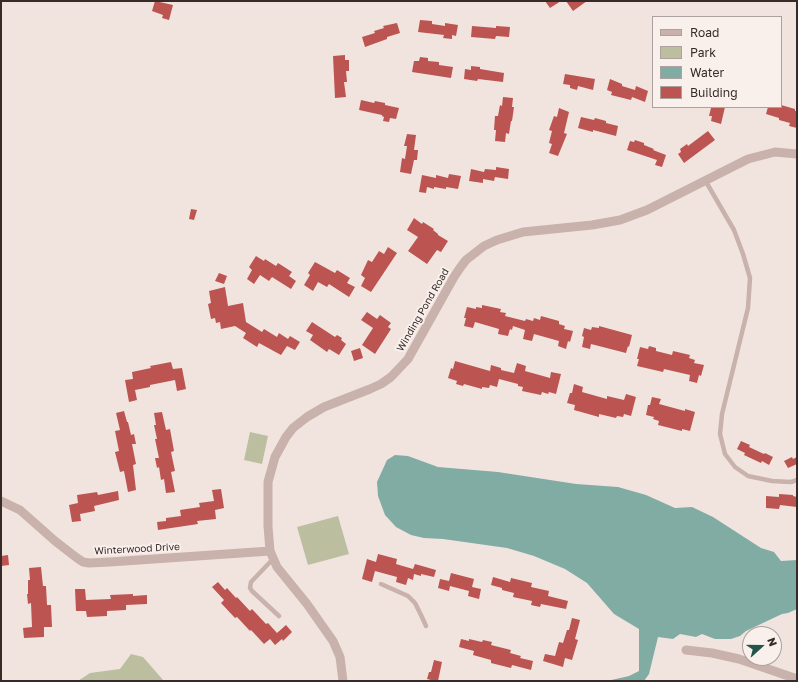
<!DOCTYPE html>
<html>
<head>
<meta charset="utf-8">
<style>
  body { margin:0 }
  #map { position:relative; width:798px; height:682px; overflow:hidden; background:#f1e4df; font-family:"Golos Text",sans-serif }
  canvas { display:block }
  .frame { position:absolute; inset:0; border:2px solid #372b2a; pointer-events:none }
  .legend { position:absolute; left:652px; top:16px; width:130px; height:92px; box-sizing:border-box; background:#f9efeb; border:1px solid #aba19e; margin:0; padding:5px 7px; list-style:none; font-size:12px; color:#372b2a }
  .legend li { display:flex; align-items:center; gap:8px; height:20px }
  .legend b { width:20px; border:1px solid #aba19e }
  .north { position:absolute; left:742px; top:626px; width:40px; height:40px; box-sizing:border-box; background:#f9efeb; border:1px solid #aba19e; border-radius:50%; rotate:69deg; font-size:11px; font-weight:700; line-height:16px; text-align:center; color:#372b2a }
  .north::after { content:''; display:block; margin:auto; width:14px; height:18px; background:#23554d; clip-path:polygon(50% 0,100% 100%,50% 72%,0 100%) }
</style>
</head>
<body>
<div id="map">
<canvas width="798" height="682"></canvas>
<div class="frame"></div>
<ul class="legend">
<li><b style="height:5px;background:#c8b2ab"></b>Road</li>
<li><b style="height:11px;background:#bbbfa0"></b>Park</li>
<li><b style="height:11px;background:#80aca4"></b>Water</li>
<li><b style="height:11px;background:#bc5451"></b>Building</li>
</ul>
<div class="north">N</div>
</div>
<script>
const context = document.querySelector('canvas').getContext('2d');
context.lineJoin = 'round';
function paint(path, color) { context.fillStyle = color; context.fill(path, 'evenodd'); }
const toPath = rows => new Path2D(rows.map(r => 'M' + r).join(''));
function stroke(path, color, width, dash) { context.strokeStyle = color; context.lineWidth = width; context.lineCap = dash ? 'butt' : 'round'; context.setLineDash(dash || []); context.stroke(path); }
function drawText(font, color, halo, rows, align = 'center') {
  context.font = font + ' "Golos Text",sans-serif'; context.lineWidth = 4; context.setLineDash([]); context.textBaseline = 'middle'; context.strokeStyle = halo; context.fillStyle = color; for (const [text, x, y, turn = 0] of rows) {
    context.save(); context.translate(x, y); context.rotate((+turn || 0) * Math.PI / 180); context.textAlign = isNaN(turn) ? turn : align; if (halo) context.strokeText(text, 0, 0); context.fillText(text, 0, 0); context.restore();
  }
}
paint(toPath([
  [250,432,268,436,262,464,244,460],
  [338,516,349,554,308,565,297,527],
  [131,654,143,657,164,681,78,681,90,673,120,669]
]), '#bbbfa0');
paint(toPath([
  [395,455,408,456,438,467,498,472,576,484,618,487,646,495,675,508,692,507,713,517,761,548,774,552,781,561,797,560,797,609,788,613,782,614,746,631,740,636,731,639,715,639,702,634,696,637,680,634,673,639,658,637,649,674,644,681,607,681,629,676,639,671,639,629,614,614,587,583,565,569,534,556,507,548,443,539,424,538,411,535,396,527,385,515,378,496,377,482,387,460]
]), '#80aca4');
paint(toPath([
  [155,1,173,5,169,20,162,18,163,15,152,11],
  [545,1,561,1,550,8],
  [566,1,587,1,573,11],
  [420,20,432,21,432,24,445,26,445,23,458,25,456,36,452,35,452,39,443,38,444,35,418,32],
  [397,23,400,33,387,37,387,39,365,47,362,37,375,33,374,31,384,28,383,26],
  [472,26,496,28,496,26,510,27,509,37,496,36,495,39,471,37],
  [345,55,345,60,349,60,349,71,346,71,347,82,344,82,346,97,335,98,333,56],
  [420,57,428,58,428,61,439,62,439,65,453,67,451,78,412,72,414,61,419,61],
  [471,66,480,67,480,69,504,73,503,82,478,79,477,81,464,79,465,69,471,70],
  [565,74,595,79,593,90,578,86,577,90,570,88,570,85,563,84],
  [610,79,622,84,622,86,635,90,636,86,648,91,645,102,632,97,631,100,611,95,612,92,607,90],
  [503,97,513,98,512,107,514,107,512,121,511,121,509,134,506,133,505,142,495,141,496,130,494,130,495,116,498,116,500,105,502,106],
  [361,100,374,103,375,101,385,103,385,105,399,108,396,119,390,118,389,122,383,121,384,117,382,116,382,115,359,110],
  [781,105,795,109,795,111,797,111,797,128,789,126,790,123,779,120,779,118,766,114,768,107,781,107],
  [714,107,725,107,721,124,711,121,712,116,709,116,711,108,714,108],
  [559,108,569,112,564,133,567,134,558,156,549,153,552,144,549,143,552,131,549,130,554,116,557,117],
  [581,117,594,120,595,118,606,121,606,123,618,126,616,136,593,130,593,132,578,128],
  [708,131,715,140,684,163,678,154,681,152,680,149,687,144,688,146],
  [407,134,416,135,414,150,418,150,417,160,414,160,411,174,400,172,402,158,405,159,407,146,404,146],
  [635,140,644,143,644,145,654,149,653,150,666,155,662,167,655,165,657,160,627,150,630,141,634,142],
  [496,167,509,169,508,179,495,177,494,181,483,179,483,183,469,181,471,169,484,172,485,169,496,170],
  [449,174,461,176,458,189,446,187,446,189,434,187,434,189,427,187,426,193,419,192,422,175,436,178,436,175,448,178],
  [191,209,197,210,194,220,189,219],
  [414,218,422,224,423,222,434,229,433,230,438,234,438,235,448,241,441,252,437,250,427,264,408,251,418,237,407,230],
  [388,247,397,253,371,292,361,286,365,278,361,275,368,260,372,262,379,251,384,254],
  [256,256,264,261,265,259,276,266,278,263,292,272,289,276,296,281,291,289,272,277,269,281,260,275,254,284,247,279,252,270,249,267],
  [315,262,335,273,337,270,350,278,347,283,355,287,349,297,329,284,327,287,318,282,313,291,304,285,310,275,308,273],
  [219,273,227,276,224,284,215,281],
  [225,287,228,306,243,303,246,322,262,332,264,329,277,337,279,333,288,339,290,336,300,342,295,350,287,346,281,355,259,343,257,347,243,338,246,333,235,326,221,329,220,322,216,323,215,318,211,319,208,304,211,303,209,291],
  [482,305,501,309,500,312,506,313,505,316,525,321,526,319,533,321,534,318,540,320,541,316,559,321,559,324,565,326,564,329,573,331,570,342,568,341,566,349,558,346,559,341,534,334,532,341,523,339,525,330,513,326,512,330,510,329,508,336,498,334,499,329,475,322,473,328,464,326,466,318,464,318,467,307,476,309,476,307,482,308],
  [367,312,377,319,380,315,391,323,388,327,391,329,375,354,362,345,373,328,361,320],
  [312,322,335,337,337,335,342,338,341,340,346,344,339,355,329,349,327,352,310,340,313,335,306,331],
  [599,326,632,335,629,347,628,346,626,353,591,344,590,349,582,347,584,337,582,336,584,328,591,330,592,327,599,328],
  [649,346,656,348,656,351,672,355,673,351,690,355,689,358,695,360,694,363,704,365,701,376,699,375,697,383,689,381,690,375,664,369,663,372,637,366,639,359,637,359,640,347,648,349],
  [360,348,363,358,354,361,351,351],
  [455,361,490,371,491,365,501,368,501,370,514,373,517,363,526,366,525,371,550,378,551,372,561,374,556,394,549,392,548,394,542,392,541,395,522,391,523,387,518,386,518,384,499,379,497,387,490,385,489,388,482,387,482,389,464,384,463,386,456,384,457,381,448,378,451,368,453,369],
  [171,362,173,369,182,368,186,389,177,391,175,380,150,385,150,387,135,390,137,400,129,402,125,380,133,379,132,372,151,368,150,366],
  [574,384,583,387,582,392,607,399,607,396,624,400,626,394,636,397,631,416,624,414,623,417,617,416,616,418,599,414,599,417,574,410,575,405,567,403,570,393,572,393],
  [652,397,661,399,659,404,685,411,685,409,695,412,690,431,682,429,682,431,658,425,659,421,653,419,654,417,646,415,648,405,650,405],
  [124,411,127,422,128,422,131,435,134,434,136,444,132,444,136,464,133,465,136,490,128,492,124,471,120,472,115,452,119,451,115,431,120,430,116,413],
  [162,412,166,430,170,429,174,451,171,452,175,471,171,472,175,492,166,493,164,479,161,480,159,467,157,468,155,458,159,458,155,439,157,439,154,425,156,425,154,413],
  [741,441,750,445,749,447,764,454,765,453,773,457,769,465,762,461,761,463,744,455,745,453,737,449],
  [792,457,793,459,797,457,797,464,788,468,784,461],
  [221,489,224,508,215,510,216,519,197,521,198,524,158,530,157,522,166,521,166,518,181,516,180,510,200,507,199,503,214,501,212,490],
  [118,491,119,500,94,506,95,511,80,514,81,521,72,522,69,505,78,503,77,495,97,492,98,495],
  [779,494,793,495,793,496,797,497,797,507,780,505,779,509,766,508,766,496,779,497],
  [378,554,397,559,396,564,413,569,415,564,436,570,434,577,421,574,421,576,414,574,413,580,408,578,406,585,396,582,397,577,375,571,372,582,362,579,367,559,376,562],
  [8,555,9,565,1,566,1,556],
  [41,567,43,586,46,586,47,605,51,605,52,627,44,627,44,637,24,638,23,628,32,627,31,603,28,604,27,594,28,594,28,580,30,580,29,568],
  [451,573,474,579,472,587,481,589,479,599,468,596,469,591,450,586,449,591,438,588,440,579,449,581],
  [493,577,510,582,511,578,532,583,531,587,549,591,548,596,568,601,566,609,541,604,540,607,531,605,532,601,513,597,514,593,502,590,502,588,491,585],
  [218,582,225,590,227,588,236,598,237,597,250,611,252,609,266,624,268,623,277,633,286,625,292,632,283,641,282,639,275,645,270,639,264,644,251,630,250,631,237,617,235,618,221,603,224,600,212,587],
  [75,589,85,589,86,600,111,599,110,595,133,594,133,596,147,595,147,604,126,605,126,610,107,611,107,616,87,617,86,611,76,611],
  [572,618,580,620,575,639,578,640,572,660,565,658,563,667,543,661,545,654,555,656,559,642,563,643,567,630,569,630],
  [461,639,469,641,469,639,482,642,483,640,492,642,491,645,511,650,510,653,521,656,520,658,533,661,531,670,512,665,511,668,491,663,491,660,473,655,474,651,459,647],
  [434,660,442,662,438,681,431,681,431,680,427,679,429,672,431,672]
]), '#bc5451');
stroke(toPath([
  [705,180,734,230,743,254,750,278,748,308,722,414,720,434,725,454,735,467,748,476,772,481,791,482,797,480],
  [273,559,251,582,250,588,252,591,279,616],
  [381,584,408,596,415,603,421,615,426,626]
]), '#c8b2ab', 4.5);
stroke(toPath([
  [1,501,20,510,55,541,77,558,83,562,89,563,110,562,270,551],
  [686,650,712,653,739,659,797,679],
  [343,681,340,657,333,641,307,604,277,567,270,551,268,526,268,482,275,457,286,437,293,428,307,417,324,407,370,389,381,384,391,377,408,359,454,277,460,268,466,260,484,246,497,240,523,232,592,225,620,220,647,210,748,159,775,152,797,154]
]), '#c8b2ab', 9);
drawText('10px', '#372b2a', '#f9efeb', [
  ["Winding Pond Road",423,310,-60],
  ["Winterwood Drive",137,549,-3]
]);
</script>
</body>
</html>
